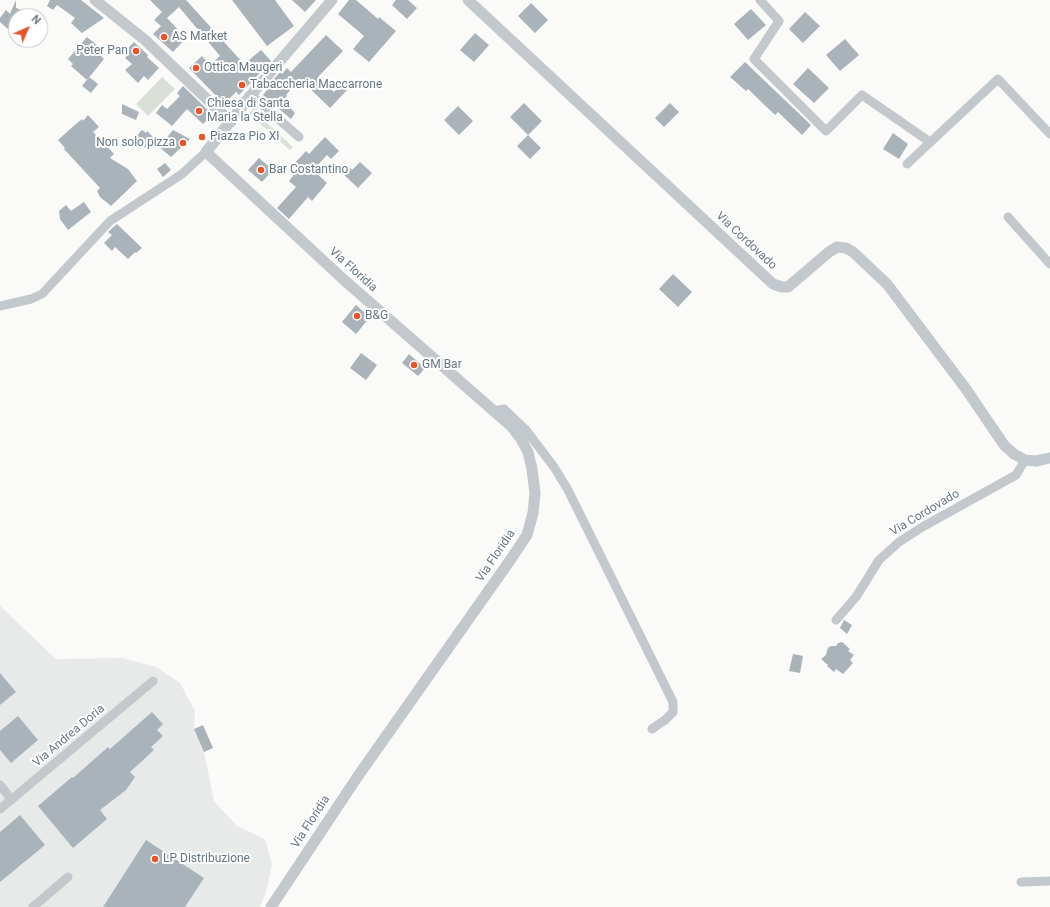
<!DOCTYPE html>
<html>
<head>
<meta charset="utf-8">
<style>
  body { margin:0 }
  #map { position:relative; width:1050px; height:907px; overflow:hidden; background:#fafaf8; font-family:Roboto,sans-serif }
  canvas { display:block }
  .north { position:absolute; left:8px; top:8px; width:40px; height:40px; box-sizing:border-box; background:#fff; border:1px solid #c1c8cd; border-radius:50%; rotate:45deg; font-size:11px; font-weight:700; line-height:16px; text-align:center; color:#657683 }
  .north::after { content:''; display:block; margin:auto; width:14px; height:18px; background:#e4572e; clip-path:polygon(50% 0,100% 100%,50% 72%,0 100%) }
</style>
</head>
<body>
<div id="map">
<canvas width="1050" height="907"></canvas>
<div class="north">N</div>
</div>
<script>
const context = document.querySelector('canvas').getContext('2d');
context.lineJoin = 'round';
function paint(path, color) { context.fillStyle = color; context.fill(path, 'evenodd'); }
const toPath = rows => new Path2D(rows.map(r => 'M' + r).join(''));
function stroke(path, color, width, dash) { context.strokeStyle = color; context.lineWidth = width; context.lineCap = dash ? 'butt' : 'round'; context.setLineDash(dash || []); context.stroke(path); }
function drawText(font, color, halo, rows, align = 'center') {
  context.font = font + ' Roboto,sans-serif'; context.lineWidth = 4; context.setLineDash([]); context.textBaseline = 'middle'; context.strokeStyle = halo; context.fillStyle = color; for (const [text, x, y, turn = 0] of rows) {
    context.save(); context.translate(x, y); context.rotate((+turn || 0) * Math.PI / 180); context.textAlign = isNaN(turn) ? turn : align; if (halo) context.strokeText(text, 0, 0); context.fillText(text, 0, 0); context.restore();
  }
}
paint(toPath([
  [0,606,56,659,123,658,156,667,180,683,195,711,194,729,204,752,214,801,237,826,265,839,272,864,267,889,260,907,0,907]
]), '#e8e9e9');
paint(toPath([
  [162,77,175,89,148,116,136,104],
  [257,104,257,114,293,147,290,150,249,114]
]), '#dadfd7');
paint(toPath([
  [16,0,16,8,35,15,16,16,16,36,0,22,0,18,6,10,10,14],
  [50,0,81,0,104,18,82,33,71,23,75,18,57,5,53,10,47,6],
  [150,0,186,0,244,64,261,50,271,61,239,95,236,92,224,104,189,68,202,56,210,65,220,56,179,7,167,18,186,38,173,52,153,34,161,26,154,20,162,12],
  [232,0,275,0,294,26,267,46],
  [292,0,316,0,305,12],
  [349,0,356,0,378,19,379,17,396,31,369,62,353,49,364,36,338,14],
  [396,0,408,0,417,8,407,19,392,5],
  [531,3,548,20,535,33,518,16],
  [751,9,766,25,748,40,734,24],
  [805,12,820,26,803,43,789,29],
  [475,33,489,45,474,62,460,50],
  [326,35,343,51,318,77,334,92,343,83,348,89,330,108,300,79,286,95,287,96,283,100,295,113,291,119,263,95,275,80,274,79,280,72,282,74,287,68,291,72],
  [87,37,98,46,95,50,104,59,87,80,71,66,73,64,68,59],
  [845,39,859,55,840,71,826,55],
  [134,42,148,55,147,57,159,68,148,80,144,76,138,83,125,70,132,64,125,58,129,53,126,50],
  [745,62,811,125,802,135,778,112,775,115,748,89,746,91,730,77],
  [808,68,829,88,814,103,793,84],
  [89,77,98,84,91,93,82,86],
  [183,86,213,115,203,124,187,109,172,126,156,113,162,105,167,109,180,96,177,93],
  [524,103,542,121,528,135,510,117],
  [670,103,679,112,664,127,655,118],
  [122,104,139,112,136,120,122,114],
  [458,106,473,121,459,135,444,120],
  [88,115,99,127,93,132,114,154,110,158,128,169,137,181,111,206,100,197,97,191,100,188,64,149,65,148,58,140,77,123,82,119,83,121],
  [142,130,146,133,147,131,154,138,146,148,134,139],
  [173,130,190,139,171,157,159,147],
  [893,133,908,144,899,159,883,149],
  [528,135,541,148,530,159,517,146],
  [325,137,339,151,331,159,327,155,313,170,327,183,312,201,308,197,289,219,277,208,296,187,289,181,299,168,294,164,306,151,309,154],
  [259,158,273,170,262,182,248,170],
  [360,162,372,173,358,188,343,174,349,167,352,170],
  [165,163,171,170,163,177,157,169],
  [84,202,91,212,68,230,60,219,59,211,66,205,71,211],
  [117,224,142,248,136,253,135,252,128,259,115,247,112,251,104,243,112,235,108,232],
  [673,274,692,292,678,307,659,289],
  [356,305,370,317,356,334,342,322],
  [361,353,377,365,366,380,350,368],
  [409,354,425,368,418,376,402,363],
  [844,620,852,625,847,634,840,628],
  [842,642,850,649,848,651,854,655,850,660,853,663,843,674,836,669,834,672,827,666,828,665,821,659,826,655,827,650,829,647,831,646,836,646,838,643],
  [793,654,803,656,800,673,789,671],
  [0,673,16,692,0,705],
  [152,712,163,724,157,730,163,736,151,747,154,750,130,772,135,777,126,790,100,810,107,819,73,848,38,806,72,777,73,778,108,747,110,749],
  [18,716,38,740,11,763,0,750,0,731],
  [203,725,213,748,204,752,194,729],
  [20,815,45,845,0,882,0,832],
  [146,840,204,878,185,907,103,907]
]), '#aab3b9');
stroke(toPath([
  [760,0,779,21,754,59,826,131,862,95,930,142],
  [251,95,299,137],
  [907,164,998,79,1050,134],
  [1008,217,1050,264],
  [0,306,31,299,42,294,110,221,182,174,206,152],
  [495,411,504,409,526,430,554,467,568,490,673,702,673,712,665,720,652,729],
  [836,620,856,597,879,560,899,542,924,526,1016,475,1025,460],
  [0,785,11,799],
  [0,809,153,681],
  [1021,882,1050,881],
  [33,907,68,877]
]), '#c3c8cc', 9);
stroke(toPath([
  [95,0,145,40,231,122],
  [468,0,773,284,782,287,788,287,829,252,837,247,846,248,853,252,887,284,966,389,1004,445,1014,454,1025,460,1036,461,1050,458],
  [271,907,358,776,511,559,527,535,533,513,535,493,532,469,528,452,521,439,511,426,343,279,206,152,251,95,332,0]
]), '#c3c8cc', 11);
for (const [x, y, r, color] of [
  [164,37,4,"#e4572e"],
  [136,51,4,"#e4572e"],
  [196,68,4,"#e4572e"],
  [242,85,4,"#e4572e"],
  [199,111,4,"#e4572e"],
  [202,137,4,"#e4572e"],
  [183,143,4,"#e4572e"],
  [261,170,4,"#e4572e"],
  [357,316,4,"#e4572e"],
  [414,365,4,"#e4572e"],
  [155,859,4,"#e4572e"]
]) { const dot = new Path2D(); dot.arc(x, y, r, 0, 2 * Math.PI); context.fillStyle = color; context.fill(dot); stroke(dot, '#fff', 1.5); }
drawText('12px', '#657683', '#fff', [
  ["AS Market",172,37],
  ["Peter Pan",128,51,"right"],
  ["Ottica Maugeri",204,68],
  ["Tabaccheria Maccarrone",250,85],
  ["Chiesa di Santa",207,104],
  ["Maria la Stella",207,118],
  ["Piazza Pio XI",210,137],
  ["Non solo pizza",175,143,"right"],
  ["Bar Costantino",269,170],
  ["B&G",365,316],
  ["GM Bar",422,365],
  ["LP Distribuzione",163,859]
], 'left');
drawText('12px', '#657683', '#fff', [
  ["Via Cordovado",746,241,43],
  ["Via Floridia",353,270,42],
  ["Via Cordovado",925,513,-31],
  ["Via Floridia",496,556,-56],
  ["Via Andrea Doria",69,736,-40],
  ["Via Floridia",311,822,-57]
]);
</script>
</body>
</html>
